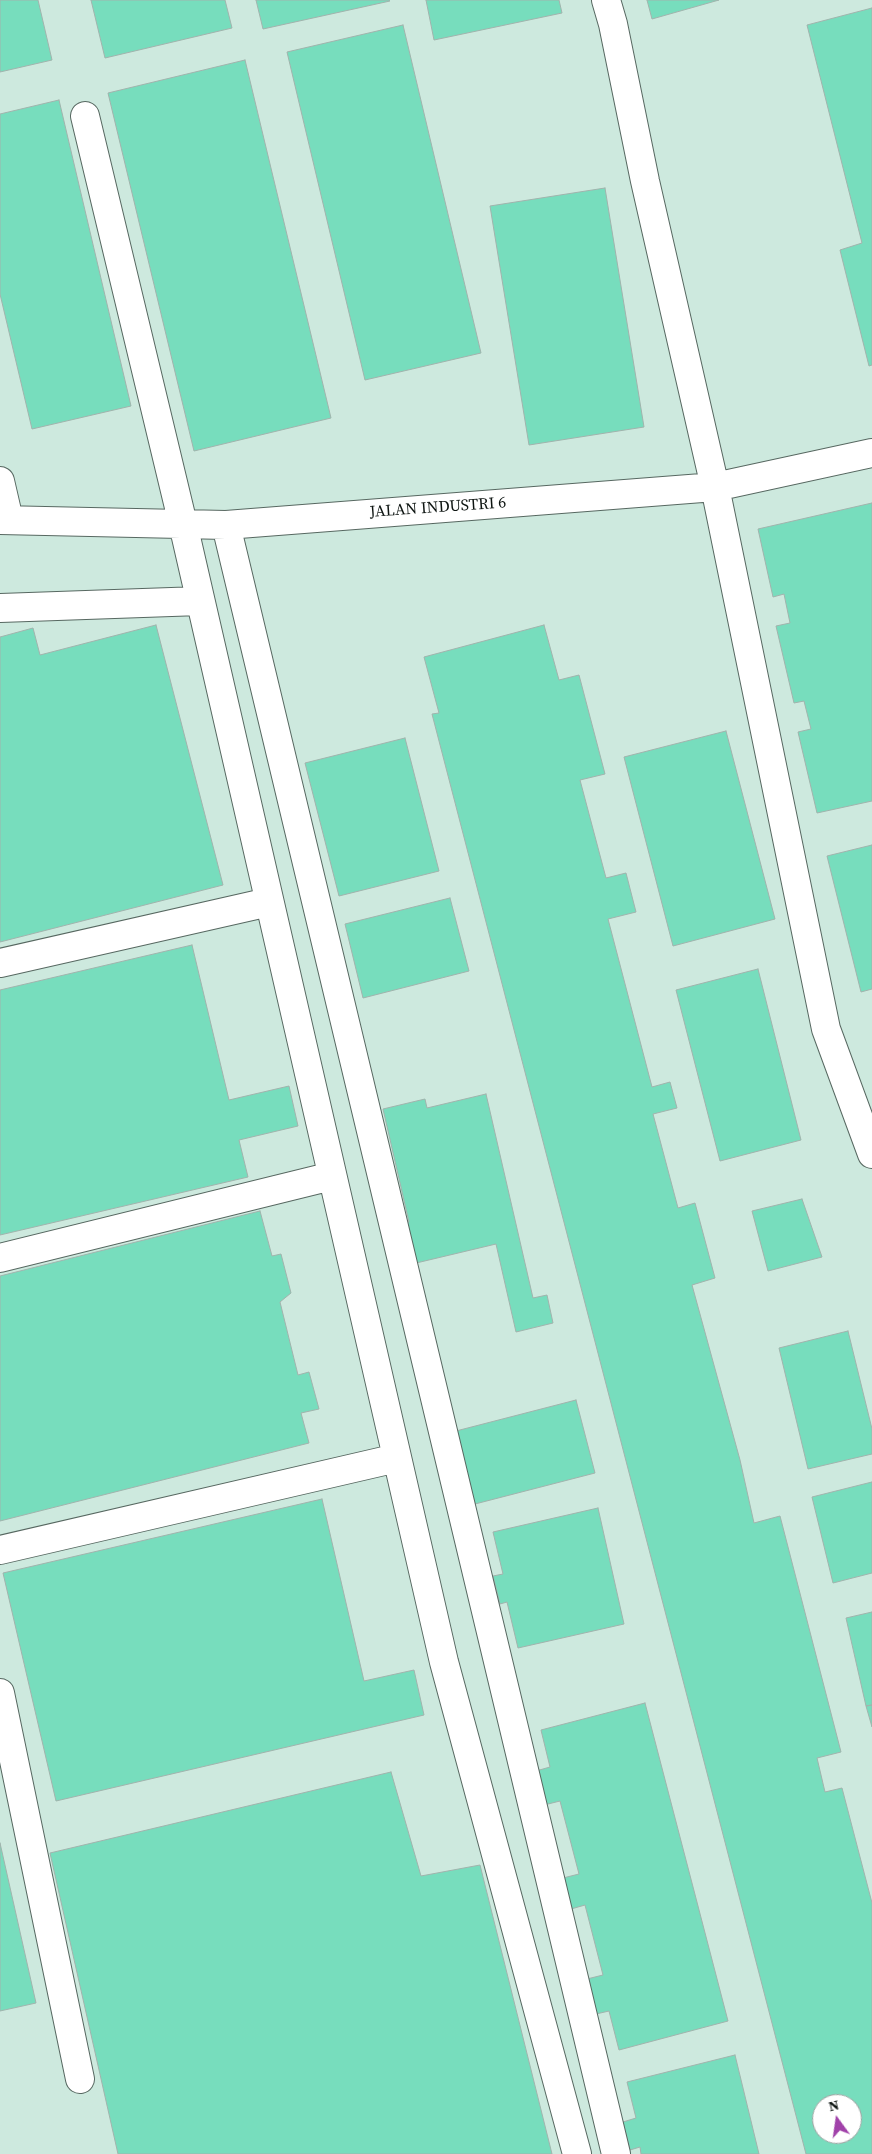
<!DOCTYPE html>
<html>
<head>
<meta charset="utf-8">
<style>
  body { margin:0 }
  #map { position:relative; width:872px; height:2154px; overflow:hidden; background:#dff2eb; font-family:"Source Serif 4",serif }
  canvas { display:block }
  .north { position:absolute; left:812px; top:2094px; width:50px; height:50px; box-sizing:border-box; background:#fff; border:1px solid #9ea1a0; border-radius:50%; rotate:346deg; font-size:14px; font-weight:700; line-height:20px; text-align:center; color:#0d1411 }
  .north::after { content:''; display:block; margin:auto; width:18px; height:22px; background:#a142aa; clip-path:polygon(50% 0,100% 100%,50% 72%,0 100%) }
</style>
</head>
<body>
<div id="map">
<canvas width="872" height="2154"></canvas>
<div class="north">N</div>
</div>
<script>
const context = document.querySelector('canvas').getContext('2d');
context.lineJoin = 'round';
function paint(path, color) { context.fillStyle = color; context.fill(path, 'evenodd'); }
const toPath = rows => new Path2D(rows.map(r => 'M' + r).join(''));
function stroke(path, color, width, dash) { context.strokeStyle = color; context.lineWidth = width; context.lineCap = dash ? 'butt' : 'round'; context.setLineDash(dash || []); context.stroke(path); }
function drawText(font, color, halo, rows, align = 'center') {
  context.font = font + ' "Source Serif 4",serif'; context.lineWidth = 5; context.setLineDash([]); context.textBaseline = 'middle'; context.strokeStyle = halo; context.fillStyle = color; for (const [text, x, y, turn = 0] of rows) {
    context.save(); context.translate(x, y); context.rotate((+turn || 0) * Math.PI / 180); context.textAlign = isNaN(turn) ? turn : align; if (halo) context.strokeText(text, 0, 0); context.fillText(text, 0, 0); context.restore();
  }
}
paint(toPath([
  [0,0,872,0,872,2154,0,2154],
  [822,2104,852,2104,852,2134,822,2134]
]), '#cde9de');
const building = toPath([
  [0,0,38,0,52,60,0,72,0,0],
  [91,0,225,0,232,28,105,58,91,0],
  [256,0,389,0,390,1,263,29,256,0],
  [426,0,559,0,562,13,434,40,426,0],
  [647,0,719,0,652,19,647,0],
  [872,8,872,365,869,366,840,250,862,243,807,25,872,8],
  [403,25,481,353,365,380,287,52,403,25],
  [245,60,331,418,194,451,108,93,245,60],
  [59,100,131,406,32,429,0,294,0,114,59,100],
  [605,188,644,427,529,445,490,206,605,188],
  [872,503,872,801,817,813,798,732,811,729,804,701,794,703,776,626,790,623,784,594,773,597,758,529,872,503],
  [156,625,223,885,0,942,0,637,33,628,40,655,156,625],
  [544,625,559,680,579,675,605,774,580,780,606,878,626,873,636,912,608,919,652,1087,670,1082,677,1108,653,1114,678,1208,695,1203,715,1278,692,1285,740,1460,754,1523,780,1516,841,1752,817,1758,825,1792,842,1788,872,1903,872,2154,806,2154,432,714,439,713,424,657,544,625],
  [822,2104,852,2104,852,2134,822,2134,822,2104],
  [726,731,775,919,673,946,624,757,726,731],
  [405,738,439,871,339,896,305,763,405,738],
  [872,845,872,989,861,992,827,856,872,845],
  [450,898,469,971,363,998,345,924,450,898],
  [192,945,229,1100,289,1086,298,1126,239,1140,248,1177,0,1235,0,990,192,945],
  [758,969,801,1140,720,1161,676,990,758,969],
  [486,1094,533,1298,547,1295,553,1323,516,1332,496,1244,412,1264,403,1223,409,1222,383,1109,425,1099,427,1108,486,1094],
  [802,1199,822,1257,768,1271,752,1211,802,1199],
  [260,1211,272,1256,281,1254,291,1293,280,1302,298,1375,309,1372,319,1409,301,1413,309,1443,0,1521,0,1276,260,1211],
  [848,1331,872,1429,872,1454,808,1469,779,1348,848,1331],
  [576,1400,595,1473,475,1504,456,1431,576,1400],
  [872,1482,872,1573,833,1583,812,1497,872,1482],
  [322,1499,364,1681,414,1670,424,1715,56,1801,3,1573,322,1499],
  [598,1508,624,1624,518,1648,507,1602,500,1604,493,1576,503,1574,493,1532,598,1508],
  [872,1612,872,1705,866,1706,846,1618,872,1612],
  [645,1703,728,2021,619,2050,609,2011,596,2014,587,1979,603,1975,585,1905,571,1909,563,1878,579,1874,560,1801,544,1805,536,1771,550,1767,541,1730,645,1703],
  [872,1705,872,1727,866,1706,872,1705],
  [391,1772,421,1876,480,1865,552,2154,118,2154,50,1853,391,1772],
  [0,1843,36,2003,0,2011,0,1843],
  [735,2055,759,2154,641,2154,640,2147,630,2150,623,2122,636,2118,627,2082,735,2055]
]);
paint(building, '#77ddbd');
stroke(building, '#a1b4ad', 1);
const minor = toPath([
  [606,0,613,24,645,181,715,487,826,1029,872,1154],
  [85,116,183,524,444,1662,577,2154],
  [0,481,9,520],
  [0,520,226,525,715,487,872,453],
  [226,525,616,2154],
  [0,608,200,601],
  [0,963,269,902],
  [0,1258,332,1176],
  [0,1550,397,1458],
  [0,1693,80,2079]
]);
stroke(minor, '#576861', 30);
stroke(minor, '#fff', 28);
drawText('16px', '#0d1411', '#fff', [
  ["JALAN INDUSTRI 6",438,508,-4]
]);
</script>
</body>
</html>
